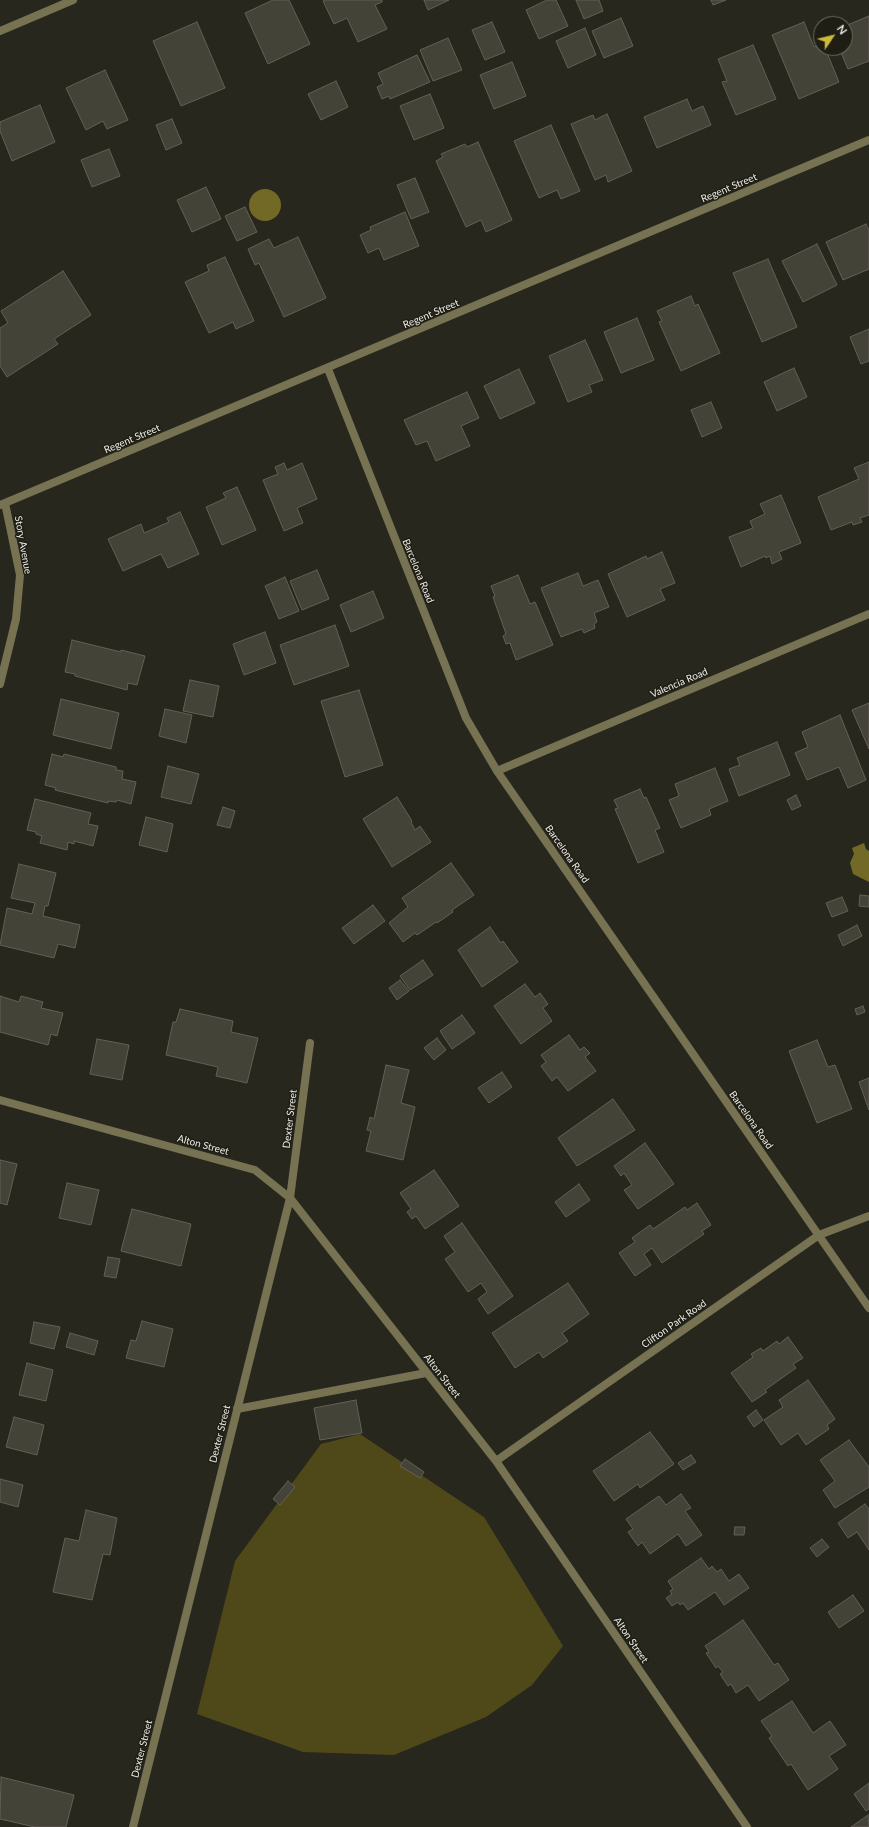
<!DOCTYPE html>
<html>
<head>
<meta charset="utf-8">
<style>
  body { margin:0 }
  #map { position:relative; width:869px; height:1827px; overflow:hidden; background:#28271e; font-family:Lato,sans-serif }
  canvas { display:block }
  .north { position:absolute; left:813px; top:16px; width:40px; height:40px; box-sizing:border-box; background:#1f1e14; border:1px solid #717068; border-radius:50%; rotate:55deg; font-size:11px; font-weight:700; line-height:16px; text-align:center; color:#edece6 }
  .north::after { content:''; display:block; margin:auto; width:14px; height:18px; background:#cbba39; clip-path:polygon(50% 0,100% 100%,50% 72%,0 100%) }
</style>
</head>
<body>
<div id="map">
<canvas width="869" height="1827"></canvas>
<div class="north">N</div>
</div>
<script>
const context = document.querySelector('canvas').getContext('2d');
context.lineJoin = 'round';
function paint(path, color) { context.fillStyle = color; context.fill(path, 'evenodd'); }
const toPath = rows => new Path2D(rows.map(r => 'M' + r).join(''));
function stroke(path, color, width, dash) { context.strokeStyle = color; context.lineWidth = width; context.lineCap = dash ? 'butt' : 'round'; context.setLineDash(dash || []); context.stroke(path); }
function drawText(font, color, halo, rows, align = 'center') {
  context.font = font + ' Lato,sans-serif'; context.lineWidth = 3; context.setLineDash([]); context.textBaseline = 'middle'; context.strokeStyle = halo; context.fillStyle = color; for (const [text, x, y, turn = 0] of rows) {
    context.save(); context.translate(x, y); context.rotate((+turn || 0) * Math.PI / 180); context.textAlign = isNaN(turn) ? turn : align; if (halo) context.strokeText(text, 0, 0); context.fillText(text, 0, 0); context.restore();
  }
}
paint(toPath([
  [360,1434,484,1517,563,1646,532,1685,486,1717,394,1755,303,1752,197,1714,235,1561,321,1444]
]), '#4f491a');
paint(toPath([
  '249 205a16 16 0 1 1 32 0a16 16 0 1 1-32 0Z',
  [864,843,866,849,869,851,869,882,853,874,850,863,854,854,852,848]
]), '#726926');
const building = toPath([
  [273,0,289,0,310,44,268,64,245,13,273,0],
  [325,0,382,0,382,2,375,5,387,29,358,42,347,18,334,24,323,1,325,0],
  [424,0,449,0,428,10,424,0],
  [547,0,556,0,568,26,539,39,526,10,547,0],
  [576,0,599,0,603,11,584,19,576,0],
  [711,0,726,0,713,5,711,0],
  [869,16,869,61,848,69,839,48,845,48,845,26,869,16],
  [621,18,633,46,604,58,592,31,621,18],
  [197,22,225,88,181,106,153,41,197,22],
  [492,22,505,52,485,60,472,30,492,22],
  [804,22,814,47,821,44,821,48,825,48,839,82,799,99,772,35,804,22],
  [585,28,596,55,568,68,556,41,585,28],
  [448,38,462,70,433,81,420,50,448,38],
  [753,45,776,99,736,115,722,82,727,81,718,59,753,45],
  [417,55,430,82,390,99,389,96,382,99,377,87,383,84,378,73,417,55],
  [512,62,526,96,494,109,480,75,512,62],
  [105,70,128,120,107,129,103,121,86,130,66,88,105,70],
  [336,81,348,107,321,120,308,94,336,81],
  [430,94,444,128,414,140,400,106,430,94],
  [687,99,692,111,703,106,711,125,657,148,644,117,687,99],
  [40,105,55,142,12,161,0,131,0,122,40,105],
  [607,114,632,171,608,182,606,175,595,180,571,124,593,115,595,120,607,114],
  [172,119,182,143,166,150,156,125,172,119],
  [551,125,580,191,561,199,557,190,539,198,514,141,551,125],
  [478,142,512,220,486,232,481,220,466,227,436,161,443,157,441,154,465,144,467,147,478,142],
  [109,149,120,176,92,187,81,160,109,149],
  [415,178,429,212,411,219,397,185,415,178],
  [206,187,221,219,192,232,177,200,206,187],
  [245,207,257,232,237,241,225,216,245,207],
  [405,212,419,246,384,260,379,248,368,253,360,235,371,230,370,227,405,212],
  [866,224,869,230,869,269,843,280,826,242,866,224],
  [298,237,326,298,284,317,259,263,255,265,248,249,269,239,274,248,298,237],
  [817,244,837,285,803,302,782,261,817,244],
  [225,257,254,321,236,329,233,322,209,333,185,282,209,271,207,265,225,257],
  [768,259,797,327,762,342,733,273,768,259],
  [63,271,91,315,54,339,58,344,7,377,0,366,0,328,8,323,1,311,63,271],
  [691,296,695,306,698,304,720,353,681,371,659,322,662,321,657,311,691,296],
  [637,318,654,360,621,373,604,332,637,318],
  [869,329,869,361,861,364,850,337,869,329],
  [585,340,603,380,589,385,592,392,568,402,549,356,585,340],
  [794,368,807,397,777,411,764,382,794,368],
  [519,369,535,403,500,419,484,386,519,369],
  [467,392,479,418,461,426,470,446,436,461,427,441,416,445,404,420,467,392],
  [711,402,722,428,702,437,691,410,711,402],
  [869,462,869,515,860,518,862,522,853,525,852,522,831,530,818,497,859,479,854,468,869,462],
  [284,463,287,470,302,463,317,499,297,508,303,523,284,531,263,480,278,474,275,467,284,463],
  [237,487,256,530,222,545,206,507,226,498,223,493,237,487],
  [781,495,801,543,779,552,782,559,772,564,770,556,766,558,765,556,741,567,729,537,753,528,750,521,765,514,760,504,781,495],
  [180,512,199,554,168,568,161,554,123,571,108,539,141,524,144,533,169,522,167,518,180,512],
  [662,552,675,583,660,589,665,600,627,617,608,574,646,556,647,559,662,552],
  [317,570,329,599,302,610,290,581,317,570],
  [578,573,583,586,598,580,609,607,594,613,597,622,594,624,595,628,584,633,582,629,561,637,541,588,578,573],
  [518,575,530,604,535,602,553,645,516,660,510,643,506,644,503,636,506,634,493,597,495,596,491,586,518,575],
  [285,577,299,611,279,619,265,586,285,577],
  [373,591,384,618,351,632,340,605,373,591],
  [335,625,349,666,294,685,280,645,335,625],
  [265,632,276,663,244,675,233,644,265,632],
  [72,640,121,652,121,650,145,656,137,685,128,683,127,690,75,676,75,674,65,672,72,640],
  [190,680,219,686,213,717,183,711,190,680],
  [359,690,383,765,345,777,321,701,359,690],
  [61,699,119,713,111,749,53,735,61,699],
  [869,703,869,749,852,710,869,703],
  [165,709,192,715,186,743,159,736,165,709],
  [840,715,866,780,848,788,839,767,807,780,795,753,808,747,802,732,840,715],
  [777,742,790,775,739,796,729,769,740,765,737,758,777,742],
  [52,754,63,757,64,754,116,767,116,770,123,771,122,779,136,782,131,804,117,800,116,802,108,801,108,803,55,790,56,788,45,785,52,754],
  [168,766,199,774,191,804,161,797,168,766],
  [715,768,728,801,709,809,711,815,681,828,669,800,679,796,675,784,715,768],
  [640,789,644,798,646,797,660,828,655,830,664,852,638,863,615,809,618,808,614,800,640,789],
  [796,795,801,806,792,810,787,800,796,795],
  [397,797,412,821,411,822,415,830,420,826,431,842,392,867,363,819,397,797],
  [35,799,91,813,88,824,98,826,93,846,74,841,74,844,68,842,67,850,40,843,42,836,36,834,36,832,27,830,35,799],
  [223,807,235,811,230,828,217,825,223,807],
  [146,817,173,824,167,852,139,845,146,817],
  [451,863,474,895,452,910,453,912,437,923,436,922,417,935,415,933,403,942,389,923,408,907,402,898,451,863],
  [19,864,56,873,48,906,45,906,43,916,80,925,75,948,58,944,54,958,0,945,7,908,32,914,35,903,11,898,19,864],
  [860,895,869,896,869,907,859,906,860,895],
  [842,897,848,911,832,917,826,903,842,897],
  [373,905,385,921,354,944,342,928,373,905],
  [857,925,862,936,843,946,838,935,857,925],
  [490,927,501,943,503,941,518,962,482,987,458,950,490,927],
  [423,960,433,975,410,990,400,976,423,960],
  [400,980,409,991,397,1000,389,988,400,980],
  [525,984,535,997,540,993,548,1004,543,1008,552,1021,521,1044,494,1006,525,984],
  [0,996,19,1002,21,996,43,1002,41,1008,63,1013,57,1036,51,1034,48,1045,0,1032,0,996],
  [863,1006,865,1012,857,1015,855,1009,863,1006],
  [180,1009,233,1021,231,1032,258,1038,247,1083,216,1076,218,1067,166,1055,173,1022,176,1022,180,1009],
  [462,1015,475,1033,452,1049,440,1031,462,1015],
  [569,1035,580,1050,584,1047,590,1053,585,1057,596,1071,568,1091,557,1077,552,1081,541,1066,546,1062,541,1055,569,1035],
  [437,1038,446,1050,434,1060,424,1048,437,1038],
  [97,1039,129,1045,122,1080,90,1074,97,1039],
  [817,1040,828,1067,835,1065,852,1109,817,1123,789,1051,817,1040],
  [386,1065,409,1070,401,1103,415,1107,403,1160,366,1151,371,1131,367,1130,370,1117,374,1119,386,1065],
  [502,1072,512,1087,489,1103,478,1088,502,1072],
  [869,1078,869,1110,859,1082,869,1078],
  [613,1099,635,1130,577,1166,558,1138,613,1099],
  [645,1143,674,1184,638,1209,624,1190,632,1185,624,1173,621,1176,614,1166,645,1143],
  [0,1160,17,1164,7,1205,0,1203,0,1160],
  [434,1170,459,1206,425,1229,416,1216,412,1219,407,1212,411,1209,400,1193,434,1170],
  [67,1183,99,1190,91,1225,59,1218,67,1183],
  [579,1184,590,1200,566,1217,555,1202,579,1184],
  [697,1203,711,1225,702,1231,704,1234,662,1263,652,1248,644,1254,651,1265,635,1276,619,1253,635,1242,632,1238,650,1225,653,1229,685,1207,687,1210,697,1203],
  [132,1209,191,1224,181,1266,121,1251,132,1209],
  [462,1223,513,1296,488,1314,478,1299,487,1292,481,1283,468,1292,445,1259,455,1252,444,1236,462,1223],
  [108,1257,120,1259,116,1278,104,1276,108,1257],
  [568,1283,589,1314,562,1333,568,1341,543,1358,539,1352,515,1368,492,1333,568,1283],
  [142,1321,173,1329,164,1367,126,1358,131,1340,136,1341,142,1321],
  [34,1322,60,1327,54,1349,30,1343,34,1322],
  [70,1333,98,1341,94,1355,66,1347,70,1333],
  [788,1337,803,1358,793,1364,796,1368,765,1390,767,1392,752,1402,731,1373,753,1357,751,1354,761,1348,763,1351,777,1341,779,1344,788,1337],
  [27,1363,53,1370,46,1401,19,1395,27,1363],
  [808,1380,835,1419,827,1425,829,1429,806,1445,798,1433,781,1445,764,1420,783,1407,779,1400,808,1380],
  [356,1400,362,1433,320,1440,314,1408,356,1400],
  [756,1410,763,1420,754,1427,747,1417,756,1410],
  [14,1417,44,1425,37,1455,6,1447,14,1417],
  [650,1432,674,1464,640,1488,638,1484,614,1501,593,1471,650,1432],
  [849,1440,869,1467,869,1487,835,1508,823,1490,835,1481,820,1460,849,1440],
  [691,1455,696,1462,683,1470,678,1463,691,1455],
  [405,1459,424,1472,420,1478,400,1466,405,1459],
  [0,1479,23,1485,18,1507,0,1502,0,1479],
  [288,1481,295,1487,280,1505,273,1499,288,1481],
  [681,1494,691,1508,685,1511,702,1535,686,1546,678,1534,650,1554,642,1542,638,1546,628,1532,633,1529,626,1519,659,1496,666,1505,681,1494],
  [865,1504,869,1509,869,1550,857,1532,848,1538,838,1523,865,1504],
  [86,1510,117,1518,110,1555,103,1554,92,1600,53,1592,65,1538,79,1541,86,1510],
  [735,1527,745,1527,744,1535,734,1535,735,1527],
  [822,1539,829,1547,817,1557,810,1548,822,1539],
  [701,1558,709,1569,712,1566,717,1572,721,1569,729,1581,739,1574,749,1588,724,1605,715,1592,688,1610,683,1603,680,1605,678,1602,672,1606,666,1598,672,1594,670,1591,673,1589,668,1581,701,1558],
  [853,1595,864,1611,839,1628,828,1612,853,1595],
  [743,1620,774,1665,778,1663,789,1680,759,1701,748,1685,736,1693,731,1684,728,1686,720,1674,723,1672,718,1666,716,1668,706,1653,709,1652,705,1646,743,1620],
  [792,1701,813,1733,830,1721,846,1745,829,1756,838,1769,808,1790,791,1764,788,1766,769,1738,772,1736,761,1721,792,1701],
  [1,1777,74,1795,66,1827,35,1827,0,1819,1,1777],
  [869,1783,869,1809,866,1811,854,1794,869,1783],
  [868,1815,869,1827,851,1827,868,1815]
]);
paint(building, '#444338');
stroke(building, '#626156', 1);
stroke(toPath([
  [237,1409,426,1373]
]), '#777251', 8);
stroke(toPath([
  [0,31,73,0],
  [328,369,466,718,497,771,869,1308],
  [0,505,869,140],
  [0,684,16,619,20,575,5,503],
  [497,771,869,614],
  [0,1100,255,1170,290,1198,496,1461,747,1827],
  [496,1461,819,1235,869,1216],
  [133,1827,290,1198,310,1043]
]), '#777251', 8);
drawText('10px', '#edece6', '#1f1e14', [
  ["Regent Street",729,188,-23],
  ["Regent Street",431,314,-23],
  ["Regent Street",132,439,-23],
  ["Story Avenue",23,545,80],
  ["Barcelona Road",418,571,68],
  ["Valencia Road",679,683,-23],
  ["Barcelona Road",567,854,55],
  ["Dexter Street",290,1119,-83],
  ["Barcelona Road",751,1120,55],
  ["Alton Street",203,1145,15],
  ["Clifton Park Road",674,1324,-35],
  ["Alton Street",442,1376,52],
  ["Dexter Street",220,1434,-76],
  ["Alton Street",631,1640,56],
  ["Dexter Street",142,1749,-76]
]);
</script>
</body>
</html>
